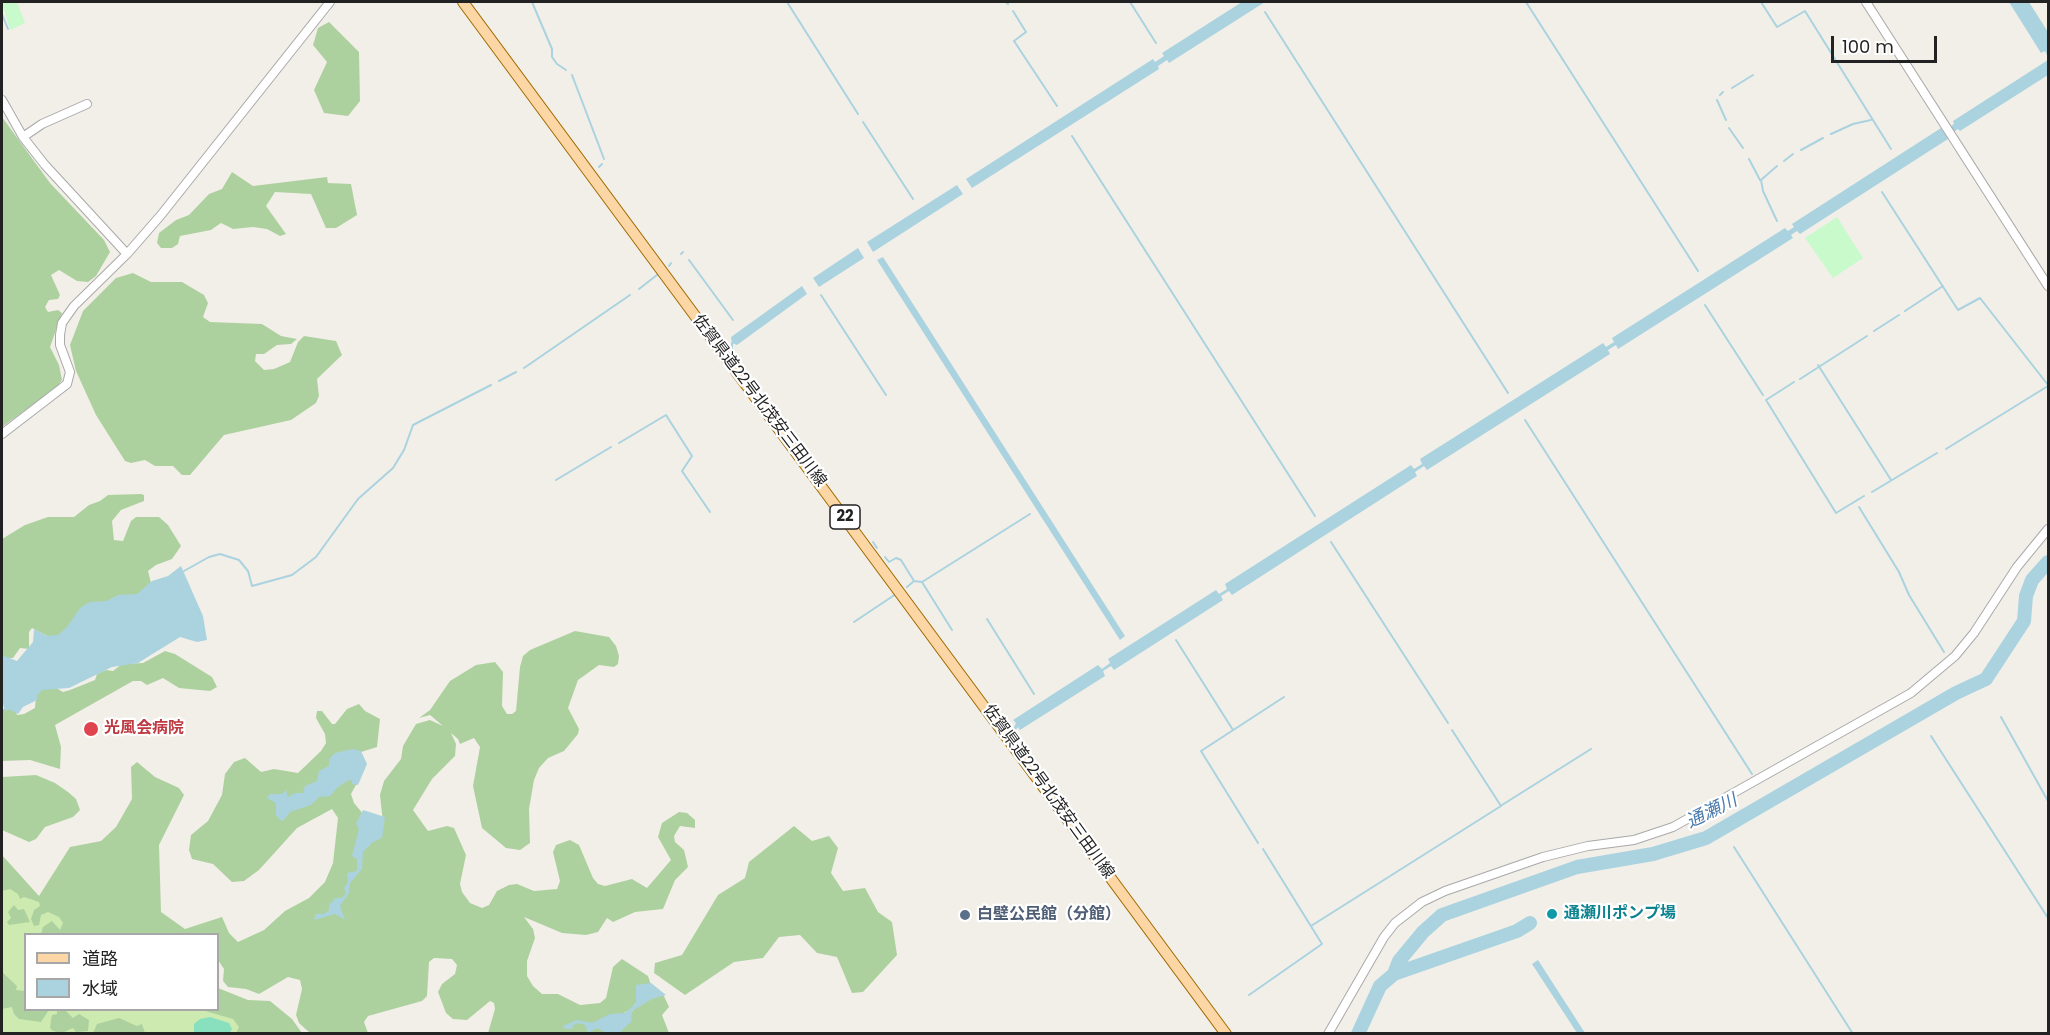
<!DOCTYPE html>
<html>
<head>
<meta charset="utf-8">
<style>
  body { margin:0 }
  #map { position:relative; width:2050px; height:1035px; overflow:hidden; background:#f2efe9; font-family:Poppins,"Noto Sans JP",sans-serif }
  canvas { display:block }
  .frame { position:absolute; inset:0; border:3px solid #222; pointer-events:none }
  .legend { position:absolute; left:24px; top:933px; width:195px; height:78px; box-sizing:border-box; background:#fff; border:2px solid #a7a7a7; margin:0; padding:8px 10px; list-style:none; font-size:18px; color:#222 }
  .legend li { display:flex; align-items:center; gap:12px; height:30px }
  .legend b { width:30px; border:2px solid #a7a7a7 }
  .scale { position:absolute; left:1831px; top:36px; width:106px; height:27px; box-sizing:border-box; border:3px solid #222; border-top:0; padding-left:8px; font-size:18px; line-height:21px; white-space:nowrap; color:#222; -webkit-text-stroke:4px #fff; paint-order:stroke }
</style>
</head>
<body>
<div id="map">
<canvas width="2050" height="1035"></canvas>
<div class="frame"></div>
<ul class="legend">
<li><b style="height:8px;background:#fcd6a4"></b>道路</li>
<li><b style="height:16px;background:#aad3df"></b>水域</li>
</ul>
<div class="scale">100 m</div>
</div>
<script>
const context = document.querySelector('canvas').getContext('2d');
context.lineJoin = 'round';
function paint(path, color) { context.fillStyle = color; context.fill(path, 'evenodd'); }
const toPath = rows => new Path2D(rows.map(r => 'M' + r).join(''));
function stroke(path, color, width, dash) { context.strokeStyle = color; context.lineWidth = width; context.lineCap = dash ? 'butt' : 'round'; context.setLineDash(dash || []); context.stroke(path); }
function drawText(font, color, halo, rows, align = 'center') {
  context.font = font + ' Poppins,"Noto Sans JP",sans-serif'; context.lineWidth = 4.5; context.setLineDash([]); context.textBaseline = 'middle'; context.strokeStyle = halo; context.fillStyle = color; for (const [text, x, y, turn = 0] of rows) {
    context.save(); context.translate(x, y); context.rotate((+turn || 0) * Math.PI / 180); context.textAlign = isNaN(turn) ? turn : align; if (halo) context.strokeText(text, 0, 0); context.fillText(text, 0, 0); context.restore();
  }
}
paint(toPath([
  [2,873,23,890,105,934,26,934,26,1010,218,1010,218,1000,253,1033,2,1033]
]), '#cdebb0');
paint(toPath([
  [329,22,359,52,360,101,348,116,324,113,314,90,327,62,313,45,318,28],
  [2,117,50,183,104,240,110,252,96,276,88,282,77,281,59,270,51,275,60,295,58,299,49,300,45,307,48,312,58,310,62,313,50,347,59,365,62,380,57,387,2,427],
  [232,172,253,186,327,177,328,183,351,184,357,215,336,228,326,228,311,194,275,192,266,206,286,234,280,236,267,229,253,227,233,229,221,223,211,230,180,236,178,244,172,248,161,248,157,243,159,233,176,220,189,215,209,194,222,189],
  [133,273,151,282,182,282,204,295,208,303,203,317,210,322,262,324,281,336,297,339,291,344,277,345,264,354,256,354,255,361,264,370,274,369,290,362,298,342,304,336,336,341,342,355,317,379,319,396,316,403,291,420,224,435,190,475,182,475,173,466,155,466,145,460,131,463,125,461,96,415,76,371,70,345,83,311,116,278],
  [141,494,144,495,144,501,121,510,112,521,114,540,123,541,131,521,136,517,159,517,168,525,181,546,172,559,156,565,148,571,152,587,53,639,32,628,29,632,29,649,20,648,13,658,2,658,2,539,25,525,48,517,74,517,89,505,100,501,108,495],
  [575,631,609,637,616,646,619,656,618,664,614,667,599,665,578,680,568,708,579,729,578,734,564,751,548,758,539,768,534,780,529,809,530,843,520,850,506,848,482,828,473,786,480,747,474,738,460,744,458,739,451,733,456,744,455,756,432,779,413,810,428,831,447,826,454,828,466,855,460,884,462,892,470,903,482,908,489,905,497,891,509,885,517,884,534,891,557,889,560,881,553,852,556,845,570,840,579,845,593,878,598,884,605,886,632,879,647,888,671,860,658,837,662,823,679,812,687,813,695,820,695,828,680,826,674,836,675,842,684,850,688,867,675,880,663,909,635,912,613,922,607,918,598,932,586,935,562,933,524,917,533,929,535,938,527,961,527,976,533,986,542,994,558,994,580,1005,600,1003,606,998,613,967,622,959,648,976,651,985,631,1009,600,1027,609,1034,488,1033,495,1009,494,1003,490,1001,467,1020,453,1019,446,1013,438,992,442,984,455,974,457,965,452,959,434,958,429,962,427,996,422,1001,368,1016,364,1022,368,1033,310,1033,299,1023,296,1015,302,989,300,980,288,977,259,994,246,989,228,987,223,981,224,969,218,960,218,934,41,934,43,927,52,921,60,930,63,923,59,917,48,912,41,915,39,925,34,926,31,919,34,910,40,906,39,902,24,897,20,899,18,894,10,889,2,891,2,855,39,896,70,847,101,841,116,827,132,799,131,767,137,762,155,777,179,788,184,795,159,845,161,912,185,929,222,917,229,933,238,942,264,930,285,911,309,898,325,882,333,863,338,818,332,809,297,828,259,870,244,881,232,882,213,864,192,859,189,850,191,835,208,821,222,795,225,774,234,762,245,758,261,772,274,769,298,773,321,751,326,743,325,734,316,718,317,711,322,711,332,724,335,724,347,709,359,704,365,711,380,719,377,747,358,753,281,814,351,777,357,783,351,794,354,803,364,815,383,823,380,795,384,781,401,759,403,746,416,724,430,720,443,726,430,715,419,718,430,710,450,681,476,665,495,662,503,672,502,706,507,714,512,714,516,711,520,667,523,656,530,650],
  [165,651,175,654,212,677,217,687,210,691,179,688,163,678,147,685,141,681,133,681,55,725,61,747,60,769,30,760,2,761,2,710,8,706,15,709,17,715,24,714,35,708,36,695,41,690,53,686,63,692,70,690,95,680,97,674,106,670,113,671,122,664,143,663],
  [36,775,55,783,68,792,76,799,80,810,73,817,45,827,36,839,29,842,2,830,2,777],
  [794,826,812,841,829,836,838,848,831,873,843,891,865,888,878,912,892,922,897,955,863,992,852,993,837,957,817,953,800,935,779,937,763,958,734,962,685,995,654,973,655,963,682,955,718,895,745,878,749,862],
  [14,905,18,910,24,909,30,922,9,925,7,922,11,918,8,912],
  [2,972,17,986,16,990,25,991,26,1010,49,1010,41,1022,19,1019,14,1014,12,1007,2,1009],
  [218,988,248,1000,270,1001,292,1019,302,1033,236,1033,239,1027,233,1019,202,1010,218,1010],
  [663,994,669,1007,662,1015,669,1033,616,1034,639,1002],
  [57,1010,65,1010,73,1018,79,1014,89,1020,88,1031,76,1032,73,1028,62,1033,53,1031,50,1028,51,1020,52,1015,57,1014],
  [119,1018,137,1026,142,1024,145,1033,93,1033,97,1024]
]), '#add19e');
paint(toPath([
  [2,2,17,2,25,23,10,30],
  [1837,217,1863,258,1833,278,1805,238]
]), '#c8facc');
paint(toPath([
  [210,1017,229,1023,232,1029,230,1033,194,1033,194,1024,200,1019]
]), '#88e0be');
paint(toPath([
  [1242,2,1265,2,1169,63,1167,60,1158,66,1159,69,972,188,966,179,1153,59,1155,62,1164,56,1162,53],
  [2009,2,2029,2,2048,32,2048,57,2045,51,2041,53],
  [2048,60,2048,75,1960,131,1958,129,1947,136,1948,139,1800,234,1797,231,1791,235,1793,238,1618,349,1616,345,1608,350,1610,354,1427,470,1424,466,1415,472,1417,476,1232,595,1229,591,1221,596,1223,600,1114,670,1111,666,1103,671,1105,676,1020,730,1018,727,1014,732,1012,731,1016,723,1013,720,1098,665,1102,669,1110,663,1108,659,1216,590,1219,594,1227,589,1225,584,1411,465,1414,469,1422,464,1420,459,1603,343,1606,347,1614,342,1612,338,1785,228,1788,231,1794,227,1792,224,1941,128,1943,131,1954,124,1953,121],
  [957,185,963,194,873,252,867,242],
  [858,248,864,258,819,287,813,278],
  [883,257,1125,636,1120,640,877,260],
  [802,286,807,294,737,345,732,343,731,337],
  [181,566,203,616,207,640,197,642,180,637,138,663,112,667,69,688,42,690,37,696,37,700,23,707,18,714,9,709,5,712,2,699,2,655,17,661,33,642,34,629,47,636,58,635,67,627,81,607,90,602,107,601,118,595,137,594,152,581,168,576],
  [353,749,361,751,367,764,358,785,352,784,352,780,347,781,337,788,330,796,319,797,311,805,290,812,283,821,279,819,276,815,276,803,267,798,270,794,282,794,286,790,288,797,295,793,303,793,305,786,317,781,319,771,329,766,329,759,335,753],
  [363,810,385,817,382,838,373,842,363,852,362,869,350,883,349,893,340,906,345,920,335,914,314,920,316,914,324,914,329,910,329,904,334,901,333,899,343,897,346,893,344,888,348,882,347,873,357,871,357,859,352,856,359,829,356,824],
  [1538,960,1585,1033,1577,1033,1532,964],
  [651,983,666,995,652,999,632,1011,631,1022,622,1030,622,1033,607,1033,597,1028,588,1033,585,1025,579,1023,573,1025,572,1029,565,1029,563,1026,577,1020,592,1023,610,1014,625,1013,636,1003,636,985]
]), '#aad3df');
stroke(toPath([
  [532,2,552,49,552,57,557,64,566,70],
  [787,2,858,114],
  [1006,2,1008,4],
  [1130,2,1156,43],
  [1526,2,1698,271],
  [1761,2,1777,27,1805,11,1891,149],
  [1013,11,1026,32,1014,41,1057,106],
  [1265,12,1508,393],
  [2,14,8,29],
  [572,75,604,159],
  [1732,88,1753,75],
  [1720,95,1723,92],
  [1717,100,1726,120],
  [863,122,913,199],
  [1729,128,1743,148],
  [1831,134,1853,124,1871,120],
  [1072,136,1315,516],
  [1801,150,1823,138],
  [1749,159,1760,180],
  [1784,161,1793,154],
  [1777,166,1761,180,1763,191,1777,221],
  [599,167,602,164],
  [1882,192,1958,310,1980,298,2048,385],
  [681,254,683,252],
  [689,260,733,320],
  [669,266,671,263],
  [639,289,657,275],
  [821,295,886,395],
  [1705,305,1763,395],
  [1905,311,1943,286],
  [1874,331,1899,315],
  [732,343,732,351],
  [1818,365,1891,480],
  [524,368,630,295],
  [1800,379,1867,336],
  [499,381,516,372],
  [1794,382,1766,400,1836,513,1864,496],
  [1525,420,1752,774],
  [619,443,666,415,692,456,682,471,710,512],
  [1946,449,2048,386],
  [556,480,611,447],
  [1872,492,1937,453],
  [1859,507,1899,572,1909,595,1944,652],
  [873,542,877,548],
  [1331,542,1448,723],
  [885,557,889,562,896,558,901,560,914,581],
  [184,571,209,557,220,554,239,560,248,571,252,586,292,575,316,557,358,499,393,468,404,450,413,425,491,385],
  [922,582,952,630],
  [907,587,914,581,922,582,1030,514],
  [987,619,1034,694],
  [854,622,896,594],
  [1176,640,1233,730],
  [2001,717,2048,801],
  [1931,736,2048,918],
  [1502,805,1591,749],
  [1258,843,1201,751,1284,697],
  [1734,847,1853,1034],
  [1311,926,1501,806,1452,730],
  [1249,995,1322,944,1263,849]
]), '#aad3df', 2);
stroke(toPath([
  [1394,974,1517,931,1530,923],
  [1358,1034,1380,986,1394,974,1399,961,1423,932,1442,915,1577,867,1653,854,1706,838,1956,693,1986,679,2024,621,2026,596,2032,580,2048,562]
]), '#aad3df', 14);
const tertiary = toPath([
  [1866,2,2048,286],
  [2,100,23,137,45,165,127,254],
  [23,137,42,124,87,104],
  [2,434,67,384,70,372,60,345,60,335,62,323,74,306,127,254,161,215,330,2],
  [1328,1034,1384,937,1395,923,1422,902,1445,891,1543,857,1588,846,1634,840,1673,827,1911,693,1955,656,1974,633,2017,567,2048,529]
]);
const primary = toPath([
  [463,2,1226,1034]
]);
stroke(tertiary, '#a9a9a9', 10);
stroke(primary, '#a06b00', 12);
stroke(tertiary, '#fff', 8);
stroke(primary, '#fcd6a4', 10);
for (const [x, y, r, color] of [
  [91,729,8,"#e0444e"],
  [1552,914,6,"#0f9aa8"],
  [965,915,6,"#5c6f8a"]
]) { const dot = new Path2D(); dot.arc(x, y, r, 0, 2 * Math.PI); context.fillStyle = color; context.fill(dot); stroke(dot, '#fff', 2); }
for (const [x, y, w] of [
  [845,517,30]
]) { const box = new Path2D(); box.roundRect(x - w / 2, y - 12, w, 24, 4.5); context.fillStyle = '#fff'; context.fill(box); stroke(box, '#222', 1.5); }
drawText('bold 15px', '#222', null, [
  ["22",845,517]
]);
drawText('16px', '#222', '#fff', [
  ["佐賀県道22号北茂安三田川線",759,401,53],
  ["佐賀県道22号北茂安三田川線",1048,792,54]
]);
drawText('bold 16px', '#be3a42', '#fff', [
  ["光風会病院",104,729]
], 'left');
drawText('bold 16px', '#0d838f', '#fff', [
  ["通瀬川ポンプ場",1564,914]
], 'left');
drawText('bold 16px', '#4e5e75', '#fff', [
  ["白壁公民館（分館）",977,915]
], 'left');
drawText('italic 18px', '#4a7aab', '#fff', [
  ["通瀬川",1712,812,-26]
]);
</script>
</body>
</html>
